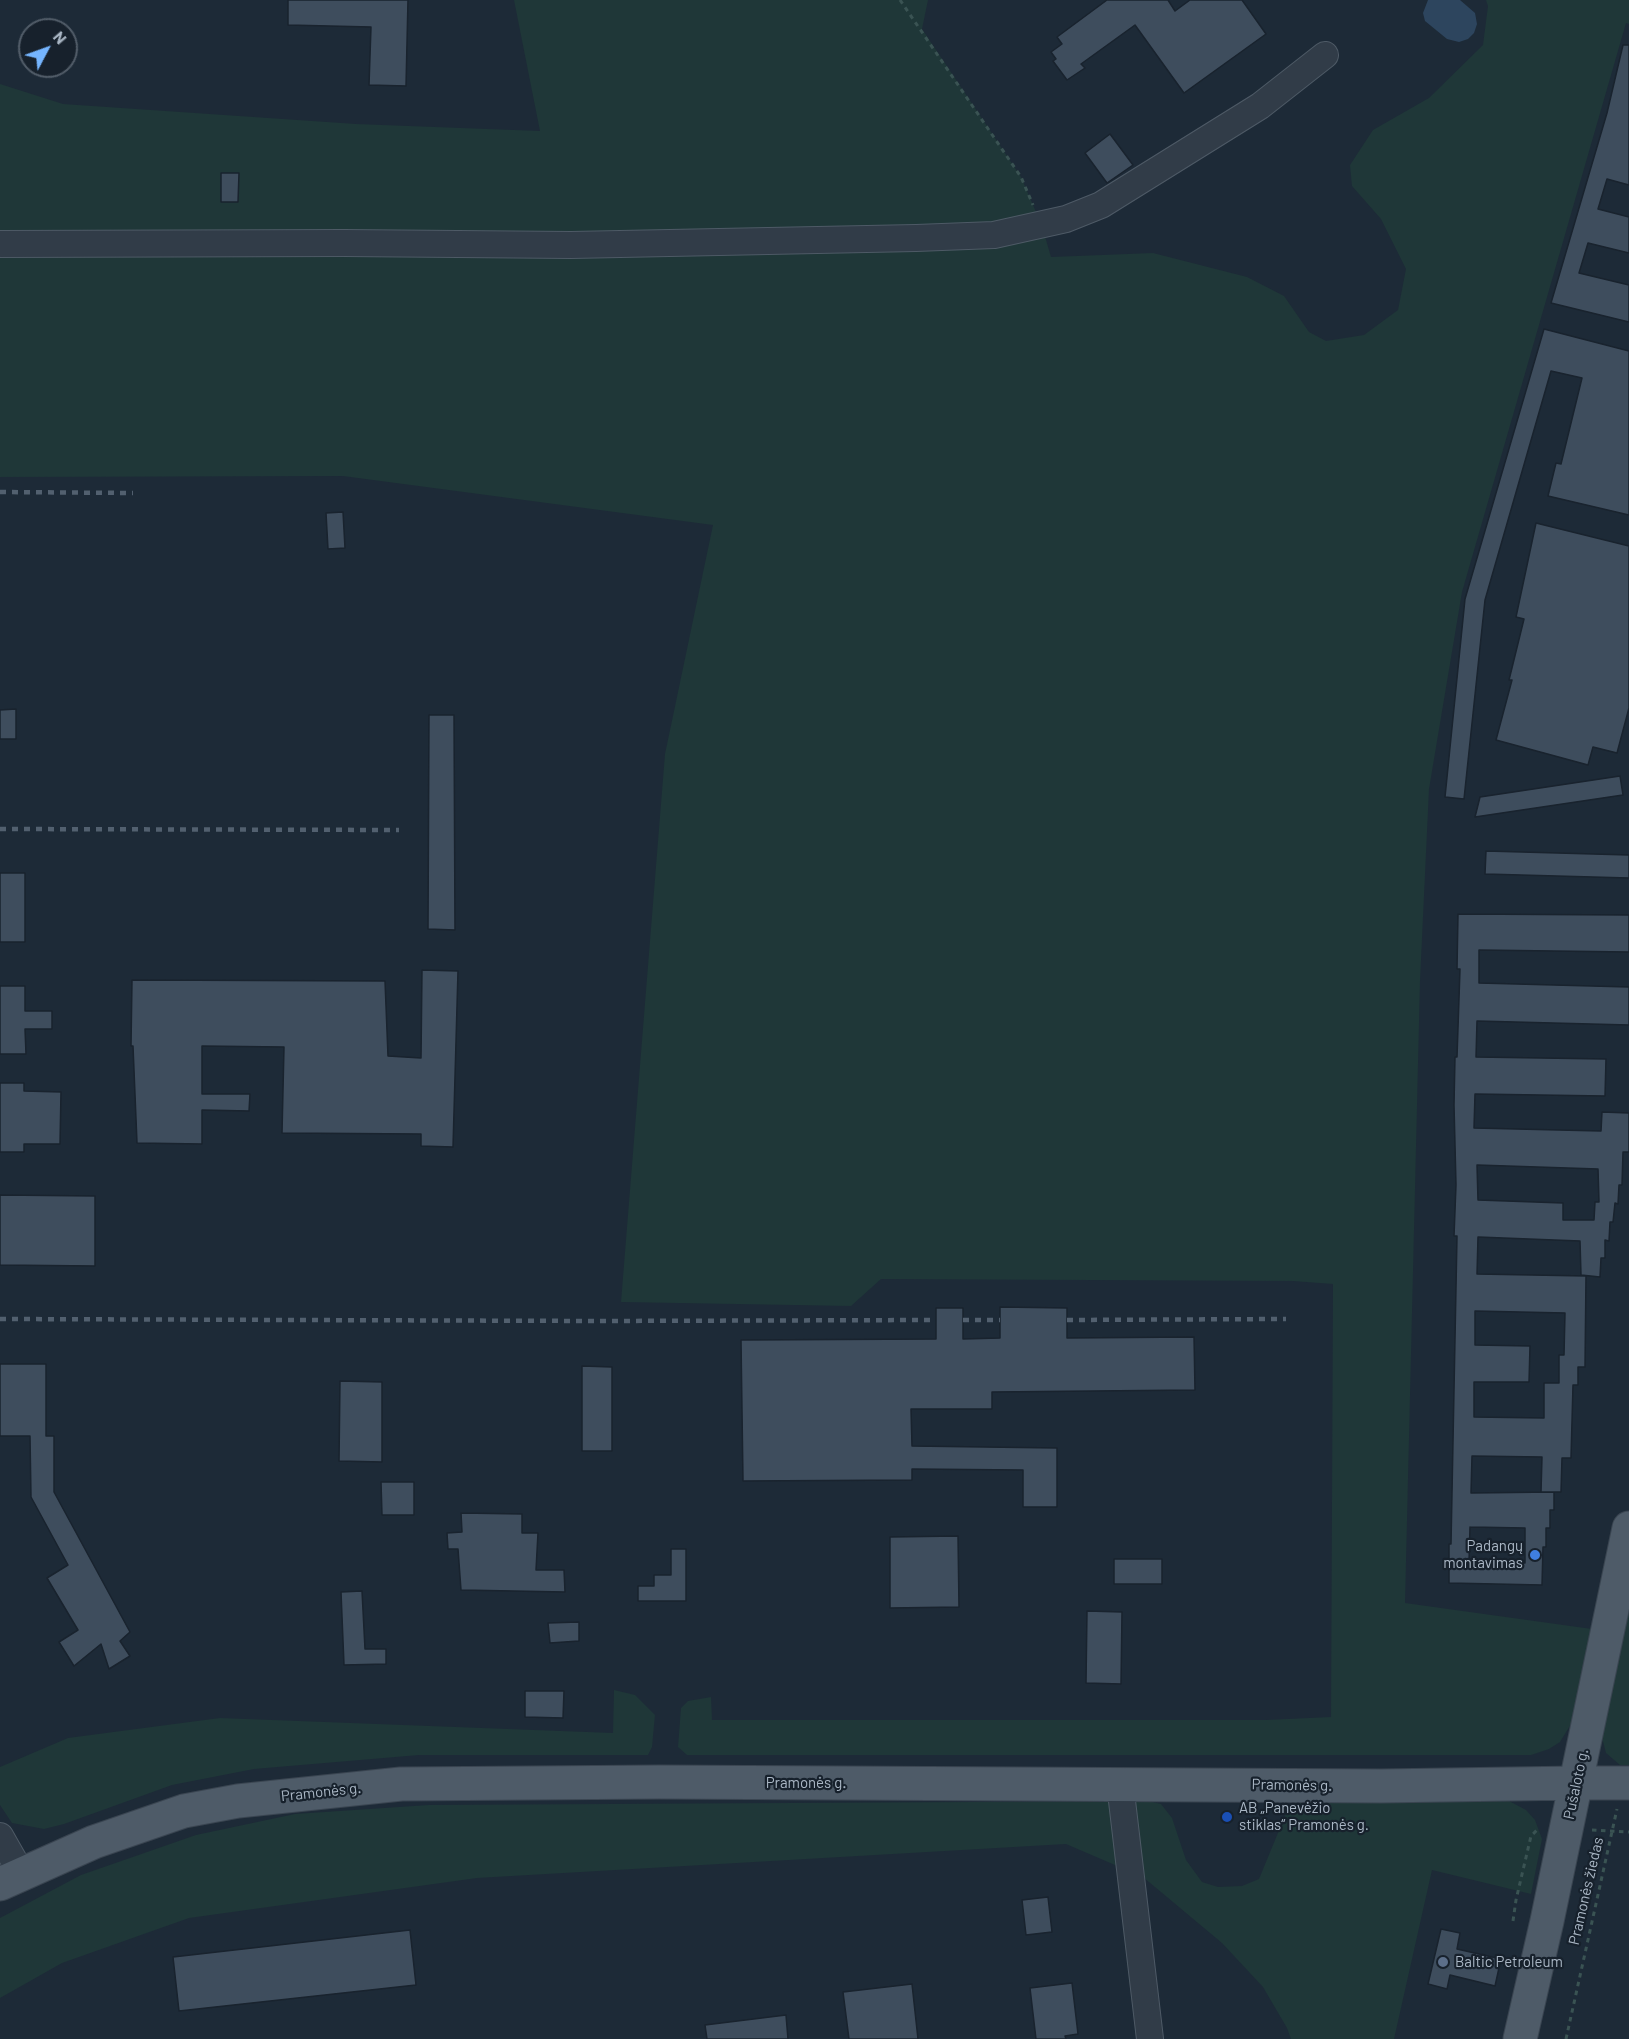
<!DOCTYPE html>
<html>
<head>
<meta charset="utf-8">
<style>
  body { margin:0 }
  #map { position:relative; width:1629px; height:2039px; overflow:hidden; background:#1d2a37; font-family:Barlow,sans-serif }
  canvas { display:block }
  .north { position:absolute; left:18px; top:18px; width:60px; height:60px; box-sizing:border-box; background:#17212c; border:2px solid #525d69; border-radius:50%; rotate:49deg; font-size:16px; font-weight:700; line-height:24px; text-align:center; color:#aab7c5 }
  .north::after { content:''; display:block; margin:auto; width:21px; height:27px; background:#75b5ff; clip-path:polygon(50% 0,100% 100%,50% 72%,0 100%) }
</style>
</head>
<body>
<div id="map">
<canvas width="1629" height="2039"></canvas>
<div class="north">N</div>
</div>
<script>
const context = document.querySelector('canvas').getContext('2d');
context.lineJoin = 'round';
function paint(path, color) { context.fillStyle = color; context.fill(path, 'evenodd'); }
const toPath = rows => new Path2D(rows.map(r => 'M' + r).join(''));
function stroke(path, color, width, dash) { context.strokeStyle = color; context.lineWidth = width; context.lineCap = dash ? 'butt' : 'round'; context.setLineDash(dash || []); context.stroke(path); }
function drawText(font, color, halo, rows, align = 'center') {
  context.font = font + ' Barlow,sans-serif'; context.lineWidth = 4.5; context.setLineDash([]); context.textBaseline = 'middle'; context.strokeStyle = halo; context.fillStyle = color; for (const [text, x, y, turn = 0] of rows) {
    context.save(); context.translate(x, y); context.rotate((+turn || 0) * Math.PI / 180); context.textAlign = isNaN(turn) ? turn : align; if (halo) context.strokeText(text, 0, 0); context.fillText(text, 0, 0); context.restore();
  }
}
paint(toPath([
  [514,0,928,0,922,29,1021,177,1042,226,1051,257,1153,253,1247,277,1284,296,1309,332,1326,341,1364,335,1398,310,1406,269,1381,219,1352,186,1350,165,1373,130,1429,98,1483,45,1488,6,1486,0,1629,0,1629,24,1626,23,1462,592,1429,789,1420,981,1405,1603,1592,1629,1571,1724,1560,1742,1549,1749,1531,1755,687,1755,678,1747,681,1708,688,1701,711,1697,712,1720,1266,1720,1331,1717,1333,1284,1293,1281,881,1279,851,1306,621,1302,665,754,713,525,343,476,0,477,0,84,63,104,356,124,540,131],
  [1629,1556,1629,1765,1620,1765,1606,1753,1600,1730],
  [614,1690,635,1695,655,1715,652,1747,648,1755,419,1755,254,1769,172,1785,64,1824,44,1829,12,1823,0,1805,0,1767,68,1738,220,1718,613,1733],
  [1148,1801,1161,1804,1172,1818,1186,1860,1202,1882,1218,1887,1242,1886,1259,1879,1287,1811,1295,1803,1509,1801,1526,1810,1535,1820,1542,1839,1531,1894,1432,1870,1394,2039,1291,2039,1287,2028,1263,1987,1222,1943,1143,1877,1066,1844,477,1878,189,1918,62,1963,0,1998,0,1918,81,1875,196,1835,295,1814,429,1805]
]), '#1f3738');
paint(toPath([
  [1428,0,1460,0,1475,13,1477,24,1474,33,1468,39,1459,42,1447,39,1425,21,1423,13]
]), '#2d455e');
const building = toPath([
  [288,0,408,0,406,86,369,85,371,27,288,25,288,0],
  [1107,0,1168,0,1175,11,1190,0,1242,0,1266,34,1184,93,1135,25,1081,64,1085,68,1067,80,1053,61,1056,59,1051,52,1062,44,1057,37,1107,0],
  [1623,45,1629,45,1629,185,1607,179,1598,209,1629,217,1629,253,1588,243,1579,273,1629,285,1629,322,1551,303,1607,113,1623,45],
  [1110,134,1133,165,1107,183,1085,153,1110,134],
  [221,173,239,173,238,202,221,202,221,173],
  [1544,329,1629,351,1629,515,1548,496,1556,463,1561,464,1582,378,1551,371,1485,600,1464,799,1445,797,1465,599,1544,329],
  [343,512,345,548,328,549,326,513,343,512],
  [1536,523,1629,546,1629,708,1617,753,1593,747,1588,765,1496,740,1512,680,1509,680,1524,619,1516,617,1536,523],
  [16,709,16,739,0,739,0,710,16,709],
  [429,715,454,715,455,930,428,929,429,715],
  [1620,776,1623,795,1475,817,1480,797,1620,776],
  [1486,851,1629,855,1629,878,1485,874,1486,851],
  [0,873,25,873,25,942,0,942,0,873],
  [1458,914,1629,915,1629,952,1479,950,1479,983,1629,987,1629,1025,1477,1021,1476,1057,1606,1059,1605,1096,1475,1094,1474,1128,1601,1131,1602,1112,1629,1113,1629,1152,1623,1152,1622,1185,1619,1185,1618,1204,1615,1203,1613,1222,1610,1222,1609,1241,1605,1240,1605,1258,1601,1258,1600,1277,1581,1275,1580,1241,1478,1237,1477,1274,1586,1276,1585,1367,1578,1367,1578,1385,1573,1385,1571,1458,1562,1458,1561,1492,1541,1492,1542,1457,1472,1456,1471,1493,1554,1492,1554,1510,1550,1510,1550,1528,1546,1528,1546,1547,1543,1547,1542,1585,1449,1583,1449,1544,1451,1544,1457,1236,1454,1236,1456,1185,1454,1105,1455,1057,1457,1057,1460,969,1457,969,1458,914],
  [1477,1165,1598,1169,1599,1202,1595,1202,1594,1220,1563,1220,1563,1203,1478,1200,1477,1165],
  [1475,1311,1565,1313,1564,1355,1559,1355,1559,1383,1544,1383,1544,1418,1474,1417,1474,1382,1529,1382,1530,1346,1475,1345,1475,1311],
  [1470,1527,1525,1528,1525,1563,1469,1562,1470,1527],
  [422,970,458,971,453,1147,421,1146,421,1134,282,1133,284,1047,202,1046,202,1094,250,1094,249,1111,202,1110,202,1144,137,1143,133,1046,131,1046,132,980,385,981,388,1056,421,1058,422,970],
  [0,986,25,986,25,1011,52,1011,52,1029,25,1029,26,1054,0,1054,0,986],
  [0,1083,24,1083,24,1091,61,1092,60,1144,24,1144,24,1152,0,1152,0,1083],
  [0,1195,95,1196,95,1266,0,1265,0,1195],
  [1000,1307,1067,1308,1067,1338,1194,1337,1195,1390,992,1392,992,1409,911,1409,912,1446,1057,1448,1057,1507,1023,1507,1023,1470,912,1469,912,1480,743,1481,741,1340,936,1339,936,1308,963,1308,963,1339,1000,1338,1000,1307],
  [0,1364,46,1364,46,1436,54,1436,54,1492,130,1632,120,1641,130,1656,109,1669,101,1644,74,1666,59,1642,78,1630,47,1578,68,1565,31,1497,30,1436,0,1436,0,1364],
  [582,1366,612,1367,612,1451,582,1451,582,1366],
  [340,1381,382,1382,382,1462,339,1461,340,1381],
  [381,1482,414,1482,414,1515,382,1515,381,1482],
  [461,1513,522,1514,522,1533,538,1533,536,1570,564,1570,565,1592,461,1590,458,1549,448,1549,447,1533,462,1532,461,1513],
  [958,1536,959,1607,890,1608,890,1537,958,1536],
  [671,1549,686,1549,686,1601,638,1601,638,1586,654,1586,654,1575,671,1575,671,1549],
  [1114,1559,1162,1559,1162,1584,1114,1584,1114,1559],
  [362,1591,365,1649,386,1649,386,1664,344,1665,341,1592,362,1591],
  [1087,1611,1122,1612,1121,1684,1086,1683,1087,1611],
  [579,1622,579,1641,550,1643,548,1623,579,1622],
  [525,1691,564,1691,563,1718,525,1717,525,1691],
  [1048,1897,1052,1932,1026,1935,1022,1900,1048,1897],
  [1441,1929,1460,1933,1457,1949,1501,1959,1495,1986,1450,1975,1447,1989,1428,1984,1441,1929],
  [410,1930,416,1985,179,2011,173,1957,410,1930],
  [1072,1983,1078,2034,1065,2036,1066,2039,1036,2039,1030,1988,1072,1983],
  [912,1984,918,2039,849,2039,843,1992,912,1984],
  [786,2015,788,2039,707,2039,705,2025,786,2015]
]);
paint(building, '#3e4d5d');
stroke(building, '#19232e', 1.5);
const minor = toPath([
  [0,244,344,243,571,245,916,238,994,235,1066,219,1101,205,1260,106,1325,55],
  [1120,1784,1150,2039],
  [0,1836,21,1873]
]);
const major = toPath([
  [0,1884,94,1842,184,1811,238,1801,401,1784,659,1782,1381,1786,1576,1783,1629,1783],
  [1520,2039,1547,1921,1629,1528]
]);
stroke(minor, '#4e5a66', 28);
stroke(major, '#3a4551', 35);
stroke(toPath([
  [900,0,1021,177,1033,205],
  [1592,1830,1629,1832],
  [1513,1921,1516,1900,1531,1836,1537,1830,1540,1830],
  [1566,2039,1617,1809]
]), '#3a5353', 3, [4.5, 4.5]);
stroke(minor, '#313c48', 26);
stroke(major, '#4e5b68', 33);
stroke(toPath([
  [0,492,133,493],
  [0,829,399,830],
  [0,1319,596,1321,936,1320],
  [963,1320,1000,1320],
  [1067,1320,1286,1319]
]), '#52606f', 4.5, [6, 6]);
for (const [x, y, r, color] of [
  [1535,1555,6,"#3f7fe0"],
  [1227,1817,6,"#1a4fb4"],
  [1443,1962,6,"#5c6f8a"]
]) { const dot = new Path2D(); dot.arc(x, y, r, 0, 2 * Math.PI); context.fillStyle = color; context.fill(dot); stroke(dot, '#17212c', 2); }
drawText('15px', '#aab7c5', '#17212c', [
  ["Padangų",1523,1546,"right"],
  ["montavimas",1523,1563,"right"],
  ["AB „Panevėžio",1239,1808],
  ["stiklas“ Pramonės g.",1239,1825],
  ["Baltic Petroleum",1455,1962]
], 'left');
drawText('15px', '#aab7c5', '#17212c', [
  ["Pramonės g.",806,1783],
  ["Pušaloto g.",1576,1784,-78],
  ["Pramonės g.",1292,1785,1],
  ["Pramonės g.",321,1792,-6],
  ["Pramonės žiedas",1586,1891,-77]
]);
</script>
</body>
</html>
